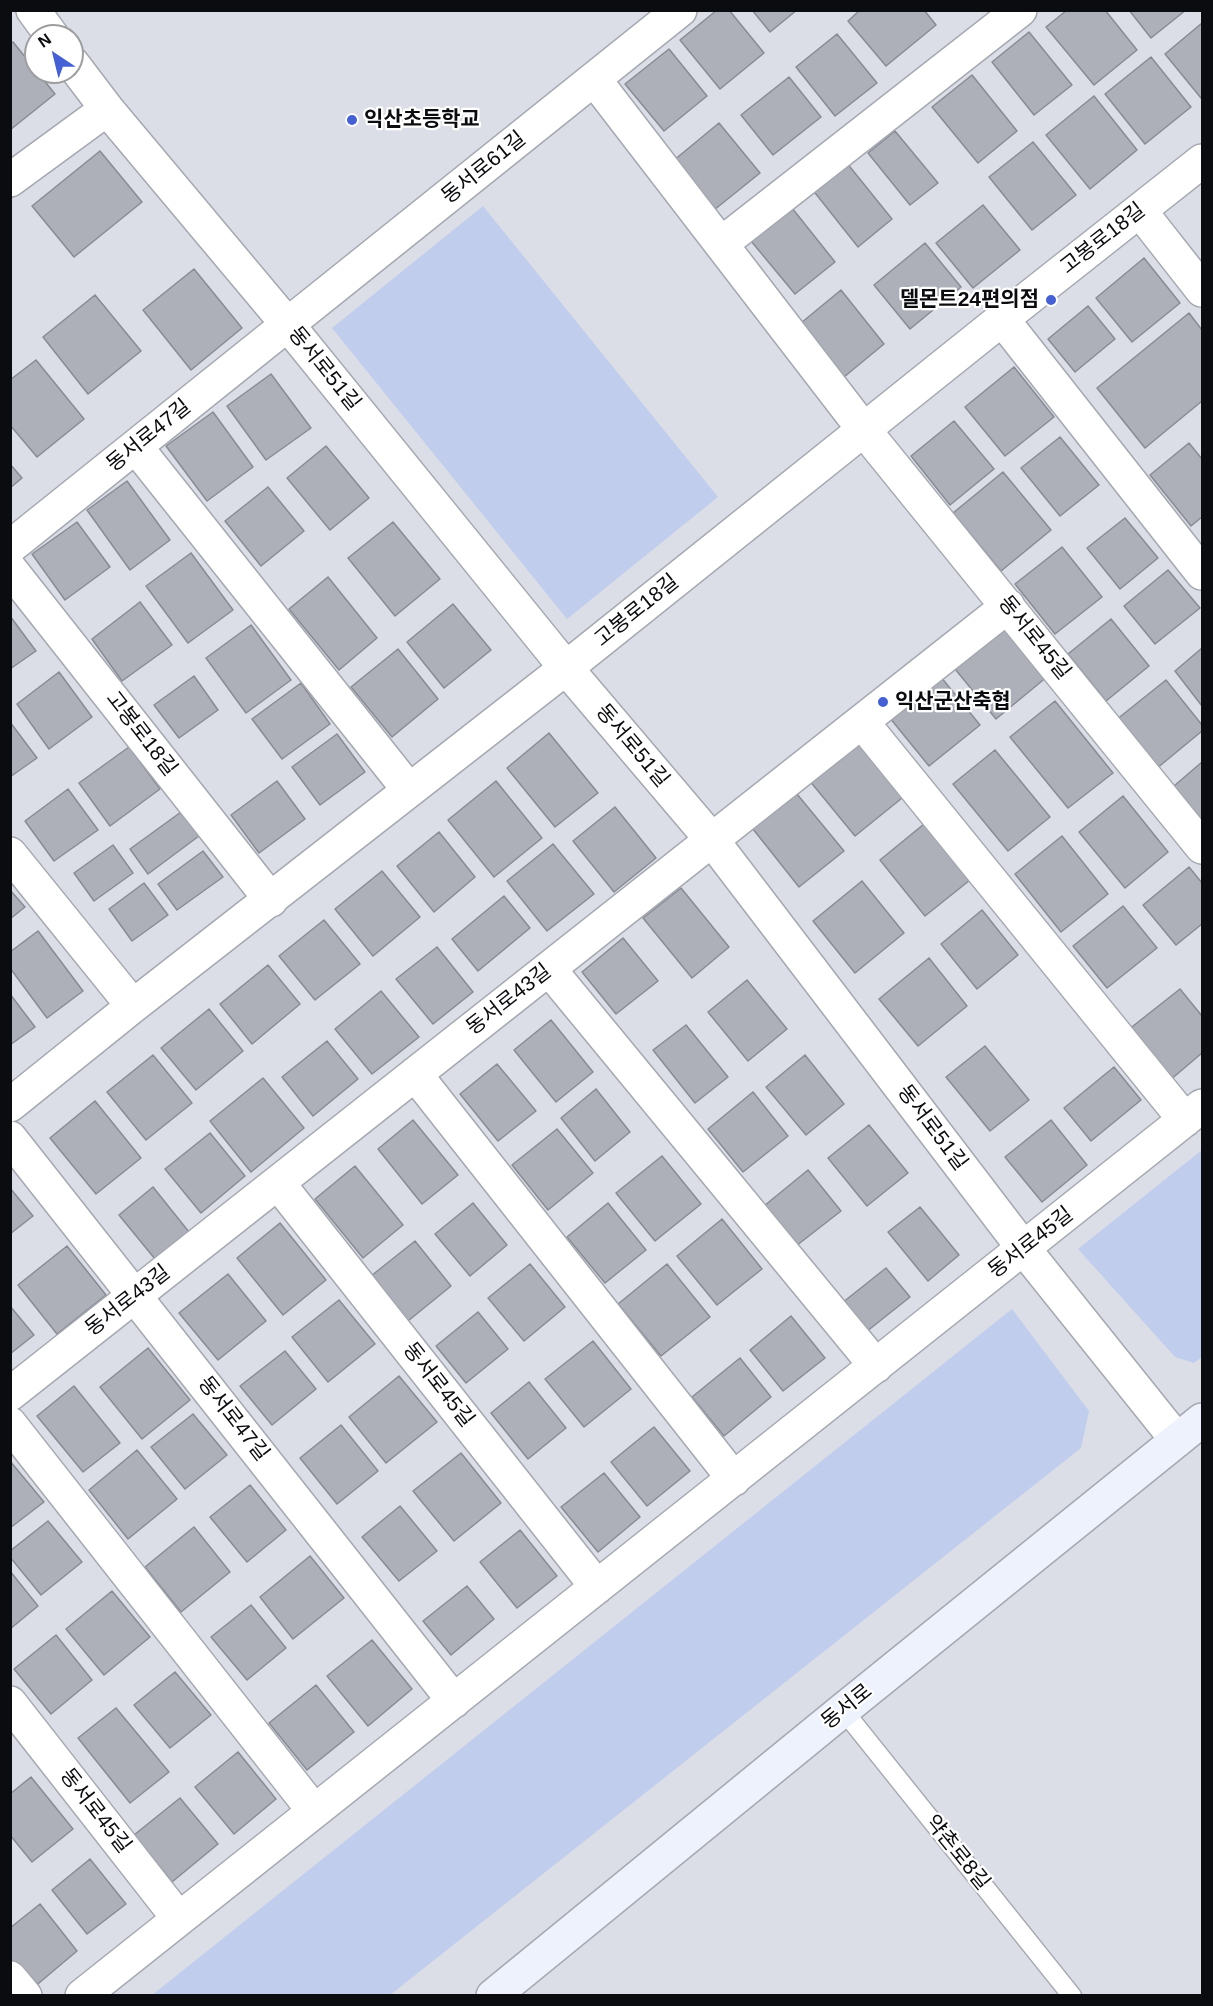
<!DOCTYPE html>
<html>
<head>
<meta charset="utf-8">
<style>
  body { margin:0 }
  #map { position:relative; width:1213px; height:2006px; overflow:hidden; background:#dbdee7; font-family:Helvetica,sans-serif }
  canvas { display:block }
  .frame { position:absolute; inset:0; border:12px solid #0b0c0f; pointer-events:none }
  .north { position:absolute; left:24px; top:24px; width:60px; height:60px; box-sizing:border-box; background:#fff; border:2px solid #9d9e9f; border-radius:50%; rotate:325deg; font-size:16px; font-weight:700; line-height:24px; text-align:center; color:#0b0c0f }
  .north::after { content:''; display:block; margin:auto; width:21px; height:27px; background:#4560d4; clip-path:polygon(50% 0,100% 100%,50% 72%,0 100%) }
</style>
</head>
<body>
<div id="map">
<canvas width="1213" height="2006"></canvas>
<div class="frame"></div>
<div class="north">N</div>
</div>
<script>
const context = document.querySelector('canvas').getContext('2d');
context.lineJoin = 'round';
function paint(path, color) { context.fillStyle = color; context.fill(path, 'evenodd'); }
const toPath = rows => new Path2D(rows.map(r => 'M' + r).join(''));
function stroke(path, color, width, dash) { context.strokeStyle = color; context.lineWidth = width; context.lineCap = dash ? 'butt' : 'round'; context.setLineDash(dash || []); context.stroke(path); }
function drawText(font, color, halo, rows, align = 'center') {
  context.font = font + ' Helvetica,"Noto Sans KR",sans-serif'; context.lineWidth = 4.5; context.setLineDash([]); context.textBaseline = 'middle'; context.strokeStyle = halo; context.fillStyle = color; for (const [text, x, y, turn = 0] of rows) {
    context.save(); context.translate(x, y); context.rotate((+turn || 0) * Math.PI / 180); context.textAlign = isNaN(turn) ? turn : align; if (halo) context.strokeText(text, 0, 0); context.fillText(text, 0, 0); context.restore();
  }
}
paint(toPath([
  [483,206,718,497,567,619,332,328],
  [1202,1150,1202,1357,1194,1363,1175,1357,1078,1249],
  [1012,1309,1089,1411,1081,1448,390,1995,152,1995]
]), '#c1cdec');
const building = toPath([
  [717,10,729,10,764,53,720,89,680,40,717,10],
  [752,10,797,10,770,32,752,10],
  [860,10,924,10,936,25,886,66,848,21,860,10],
  [1067,10,1105,10,1137,50,1094,85,1046,27,1067,10],
  [1129,10,1186,10,1151,38,1129,10],
  [1202,23,1202,97,1201,98,1165,54,1202,23],
  [1029,32,1072,85,1034,115,992,62,1029,32],
  [837,34,877,83,835,116,796,67,837,34],
  [13,42,55,94,10,130,10,44,13,42],
  [669,49,707,96,664,131,625,84,669,49],
  [1151,57,1191,107,1145,144,1105,94,1151,57],
  [972,75,1017,131,978,163,932,107,972,75],
  [789,77,821,117,773,155,741,115,789,77],
  [1094,96,1137,150,1090,189,1046,135,1094,96],
  [719,123,760,173,714,210,673,161,719,123],
  [895,131,938,183,910,205,868,153,895,131],
  [1033,142,1076,195,1032,230,989,177,1033,142],
  [100,151,142,202,74,257,32,206,100,151],
  [846,162,892,219,858,247,812,189,846,162],
  [983,205,1020,250,973,288,936,243,983,205],
  [792,208,835,262,795,294,751,241,792,208],
  [925,243,961,287,910,329,874,285,925,243],
  [1144,258,1180,303,1132,342,1096,298,1144,258],
  [194,269,242,328,191,370,143,310,194,269],
  [841,290,884,344,844,377,801,323,841,290],
  [95,295,141,351,88,394,43,337,95,295],
  [1088,306,1115,339,1075,372,1048,339,1088,306],
  [1189,313,1202,330,1202,401,1145,448,1097,388,1189,313],
  [36,360,84,419,37,457,10,425,10,380,36,360],
  [1014,367,1054,417,1005,456,965,407,1014,367],
  [271,374,311,428,266,460,227,406,271,374],
  [213,412,253,467,207,501,166,446,213,412],
  [954,421,994,469,950,505,911,456,954,421],
  [1060,437,1099,485,1060,516,1021,468,1060,437],
  [1189,443,1202,459,1202,517,1191,526,1150,475,1189,443],
  [326,446,369,498,330,530,287,478,326,446],
  [10,464,22,478,10,488,10,464],
  [1003,472,1051,530,1001,571,953,513,1003,472],
  [127,481,170,540,130,570,87,510,127,481],
  [268,487,304,531,261,566,225,521,268,487],
  [1125,518,1158,558,1120,589,1087,548,1125,518],
  [77,522,110,567,65,600,32,554,77,522],
  [393,522,440,579,395,616,348,558,393,522],
  [1062,547,1102,597,1055,634,1015,584,1062,547],
  [191,553,233,610,188,643,146,586,191,553],
  [1168,570,1200,608,1155,644,1124,606,1168,570],
  [328,577,377,638,339,670,289,609,328,577],
  [140,602,172,645,122,681,92,639,140,602],
  [453,604,491,650,444,688,407,642,453,604],
  [10,616,36,651,10,669,10,616],
  [1111,619,1149,666,1106,701,1068,654,1111,619],
  [251,625,291,680,246,713,206,658,251,625],
  [1007,626,1048,676,996,719,955,669,1007,626],
  [1202,648,1202,706,1175,671,1202,648],
  [398,649,438,699,392,737,351,687,398,649],
  [936,671,980,725,929,766,885,712,936,671],
  [59,672,92,717,49,749,17,704,59,672],
  [194,676,218,710,179,738,154,705,194,676],
  [1166,680,1202,725,1202,731,1156,769,1116,720,1166,680],
  [301,683,330,724,282,759,252,719,301,683],
  [1055,701,1113,773,1068,808,1010,737,1055,701],
  [10,722,37,758,10,777,10,722],
  [549,733,598,793,555,827,507,768,549,733],
  [337,734,365,772,320,805,292,767,337,734],
  [861,737,907,794,855,836,809,780,861,737],
  [129,747,160,789,110,826,79,783,129,747],
  [995,750,1050,817,1008,851,953,784,995,750],
  [1202,762,1202,822,1174,786,1202,762],
  [277,781,305,819,259,853,231,815,277,781],
  [496,781,542,838,494,877,448,820,496,781],
  [792,788,844,851,799,887,749,824,792,788],
  [68,789,98,830,54,861,25,821,68,789],
  [1123,796,1168,852,1125,888,1079,832,1123,796],
  [615,807,656,858,614,892,573,841,615,807],
  [181,812,199,836,148,874,130,849,181,812],
  [924,824,970,880,925,916,880,860,924,824],
  [439,832,475,877,434,912,397,866,439,832],
  [1062,836,1108,894,1061,932,1015,874,1062,836],
  [553,844,594,894,547,931,507,881,553,844],
  [113,845,133,873,94,901,74,873,113,845],
  [203,851,223,877,177,910,158,884,203,851],
  [1189,867,1202,883,1202,924,1176,945,1143,905,1189,867],
  [382,871,420,917,373,956,335,909,382,871],
  [862,881,904,933,855,973,813,921,862,881],
  [144,883,168,915,132,941,109,909,144,883],
  [681,888,729,947,692,978,643,918,681,888],
  [10,890,25,907,10,919,10,890],
  [504,896,530,928,478,971,452,939,504,896],
  [1123,906,1157,948,1107,988,1073,946,1123,906],
  [982,910,1018,955,977,989,941,944,982,910],
  [324,920,360,964,315,1000,279,956,324,920],
  [38,931,83,991,47,1018,10,968,10,952,38,931],
  [623,938,658,981,616,1014,582,972,623,938],
  [437,947,473,992,433,1024,396,979,437,947],
  [929,958,967,1006,918,1046,879,999,929,958],
  [268,965,300,1004,252,1044,220,1004,268,965],
  [747,980,787,1029,748,1061,708,1012,747,980],
  [1180,989,1202,1016,1202,1053,1169,1081,1128,1030,1180,989],
  [381,991,419,1037,372,1074,335,1029,381,991],
  [10,994,35,1027,10,1045,10,994],
  [209,1009,243,1051,196,1090,161,1048,209,1009],
  [551,1020,593,1072,556,1102,514,1050,551,1020],
  [686,1025,728,1077,695,1103,653,1050,686,1025],
  [327,1041,358,1079,313,1116,282,1077,327,1041],
  [985,1046,1029,1100,990,1131,946,1077,985,1046],
  [153,1055,192,1103,146,1140,107,1092,153,1055],
  [805,1055,844,1104,806,1135,766,1087,805,1055],
  [497,1064,536,1111,498,1141,460,1094,497,1064],
  [1114,1067,1141,1100,1091,1141,1064,1108,1114,1067],
  [263,1078,304,1128,251,1172,210,1121,263,1078],
  [596,1089,630,1132,595,1161,561,1118,596,1089],
  [753,1092,788,1136,743,1172,708,1129,753,1092],
  [95,1101,141,1158,96,1194,50,1138,95,1101],
  [413,1120,458,1175,422,1204,378,1149,413,1120],
  [1051,1120,1087,1165,1042,1202,1005,1157,1051,1120],
  [869,1125,908,1173,867,1206,828,1158,869,1125],
  [557,1129,593,1173,548,1210,512,1165,557,1129],
  [210,1133,245,1176,201,1213,165,1169,210,1133],
  [662,1156,701,1204,655,1241,616,1193,662,1156],
  [355,1166,403,1225,363,1258,315,1199,355,1166],
  [808,1170,841,1211,796,1246,764,1206,808,1170],
  [153,1187,189,1232,155,1259,119,1215,153,1187],
  [10,1188,33,1216,10,1234,10,1188],
  [473,1203,507,1245,470,1276,435,1234,473,1203],
  [608,1203,646,1250,605,1283,567,1237,608,1203],
  [920,1207,959,1255,928,1281,888,1232,920,1207],
  [722,1219,762,1269,717,1305,677,1256,722,1219],
  [280,1223,326,1280,283,1315,237,1258,280,1223],
  [415,1241,451,1286,408,1321,371,1276,415,1241],
  [67,1246,106,1295,57,1334,18,1285,67,1246],
  [530,1264,565,1307,524,1341,488,1298,530,1264],
  [667,1264,710,1317,661,1356,618,1304,667,1264],
  [886,1268,910,1297,866,1332,842,1303,886,1268],
  [228,1274,266,1321,218,1360,179,1313,228,1274],
  [339,1300,375,1344,328,1382,292,1337,339,1300],
  [10,1306,34,1335,10,1354,10,1306],
  [478,1312,508,1349,466,1383,436,1346,478,1312],
  [791,1316,825,1358,783,1391,750,1350,791,1316],
  [593,1341,631,1389,584,1427,545,1379,593,1341],
  [148,1348,190,1400,142,1439,100,1387,148,1348],
  [285,1351,316,1389,272,1425,240,1386,285,1351],
  [740,1358,771,1397,724,1436,692,1397,740,1358],
  [399,1376,437,1422,386,1463,349,1417,399,1376],
  [529,1382,566,1428,528,1459,491,1413,529,1382],
  [74,1386,120,1443,83,1472,37,1416,74,1386],
  [193,1414,227,1455,185,1489,151,1447,193,1414],
  [341,1425,378,1471,337,1504,300,1458,341,1425],
  [654,1427,690,1471,647,1506,611,1462,654,1427],
  [137,1450,177,1499,128,1539,89,1490,137,1450],
  [461,1453,501,1503,454,1541,413,1491,461,1453],
  [10,1461,44,1502,10,1528,10,1461],
  [604,1473,640,1517,598,1552,561,1507,604,1473],
  [250,1485,286,1530,247,1562,210,1517,250,1485],
  [400,1506,437,1551,399,1581,362,1537,400,1506],
  [48,1521,82,1562,41,1595,10,1557,10,1551,48,1521],
  [194,1527,230,1572,181,1612,145,1567,194,1527],
  [520,1530,557,1576,517,1608,480,1562,520,1530],
  [310,1556,344,1598,293,1639,260,1597,310,1556],
  [10,1571,38,1606,10,1629,10,1571],
  [467,1586,494,1619,451,1655,423,1621,467,1586],
  [112,1591,150,1637,104,1675,66,1629,112,1591],
  [251,1605,286,1648,247,1680,211,1637,251,1605],
  [56,1635,92,1680,51,1714,14,1669,56,1635],
  [372,1640,412,1689,368,1726,327,1676,372,1640],
  [175,1672,211,1715,170,1748,134,1705,175,1672],
  [316,1685,354,1732,307,1770,269,1723,316,1685],
  [116,1708,169,1772,130,1803,78,1738,116,1708],
  [238,1752,276,1799,234,1834,195,1787,238,1752],
  [31,1777,73,1829,32,1862,10,1835,10,1794,31,1777],
  [180,1798,218,1844,172,1882,134,1835,180,1798],
  [90,1859,126,1904,87,1934,52,1890,90,1859],
  [40,1904,77,1951,33,1988,10,1960,10,1928,40,1904]
]);
paint(building, '#adb0b8');
stroke(building, '#888b93', 1.5);
const lane = toPath([
  [843,1710,1072,1996]
]);
const street = toPath([
  [33,10,52,36],
  [72,63,107,109,288,325,566,668,712,840,1024,1249,1177,1440],
  [594,79,864,430,1202,847],
  [10,180,107,109],
  [1140,211,1202,290],
  [721,244,1020,10],
  [1002,319,1202,573],
  [136,447,409,790],
  [10,547,680,10],
  [10,569,271,900],
  [862,722,1185,1120],
  [10,854,133,1006],
  [549,969,876,1366],
  [415,1074,734,1479],
  [10,1105,133,1006,566,668,1002,319,1202,161],
  [10,1138,454,1701],
  [278,1183,597,1587],
  [10,1394,1008,606],
  [10,1424,314,1811],
  [10,1703,179,1919],
  [10,1978,25,1996],
  [82,1996,1202,1106]
]);
const secondary = toPath([
  [493,1996,843,1710,1202,1420]
]);
stroke(lane, '#a5a8b0', 21);
stroke(street, '#a5a8b0', 36);
stroke(secondary, '#a5a8b0', 36);
stroke(lane, '#fff', 18);
stroke(street, '#fff', 33);
stroke(secondary, '#eef2fd', 33);
for (const [x, y, r, color] of [
  [352,120,6,"#4560d4"],
  [1051,300,6,"#4560d4"],
  [883,702,6,"#4560d4"]
]) { const dot = new Path2D(); dot.arc(x, y, r, 0, 2 * Math.PI); context.fillStyle = color; context.fill(dot); stroke(dot, '#fff', 2); }
drawText('bold 21px', '#0b0c0f', '#fff', [
  ["익산초등학교",364,120],
  ["델몬트24편의점",1039,300,"right"],
  ["익산군산축협",895,702]
], 'left');
drawText('21px', '#0b0c0f', '#fff', [
  ["동서로61길",484,168,-39],
  ["고봉로18길",1103,239,-38],
  ["동서로51길",324,369,51],
  ["동서로47길",149,436,-39],
  ["고봉로18길",637,611,-39],
  ["동서로45길",1034,638,51],
  ["고봉로18길",141,734,52],
  ["동서로51길",632,746,50],
  ["동서로43길",509,1000,-38],
  ["동서로51길",932,1128,53],
  ["동서로45길",1031,1243,-38],
  ["동서로43길",128,1301,-38],
  ["동서로45길",438,1385,52],
  ["동서로47길",233,1419,52],
  ["동서로",847,1707,-39],
  ["동서로45길",95,1811,52],
  ["약촌로8길",957,1853,51]
]);
</script>
</body>
</html>
